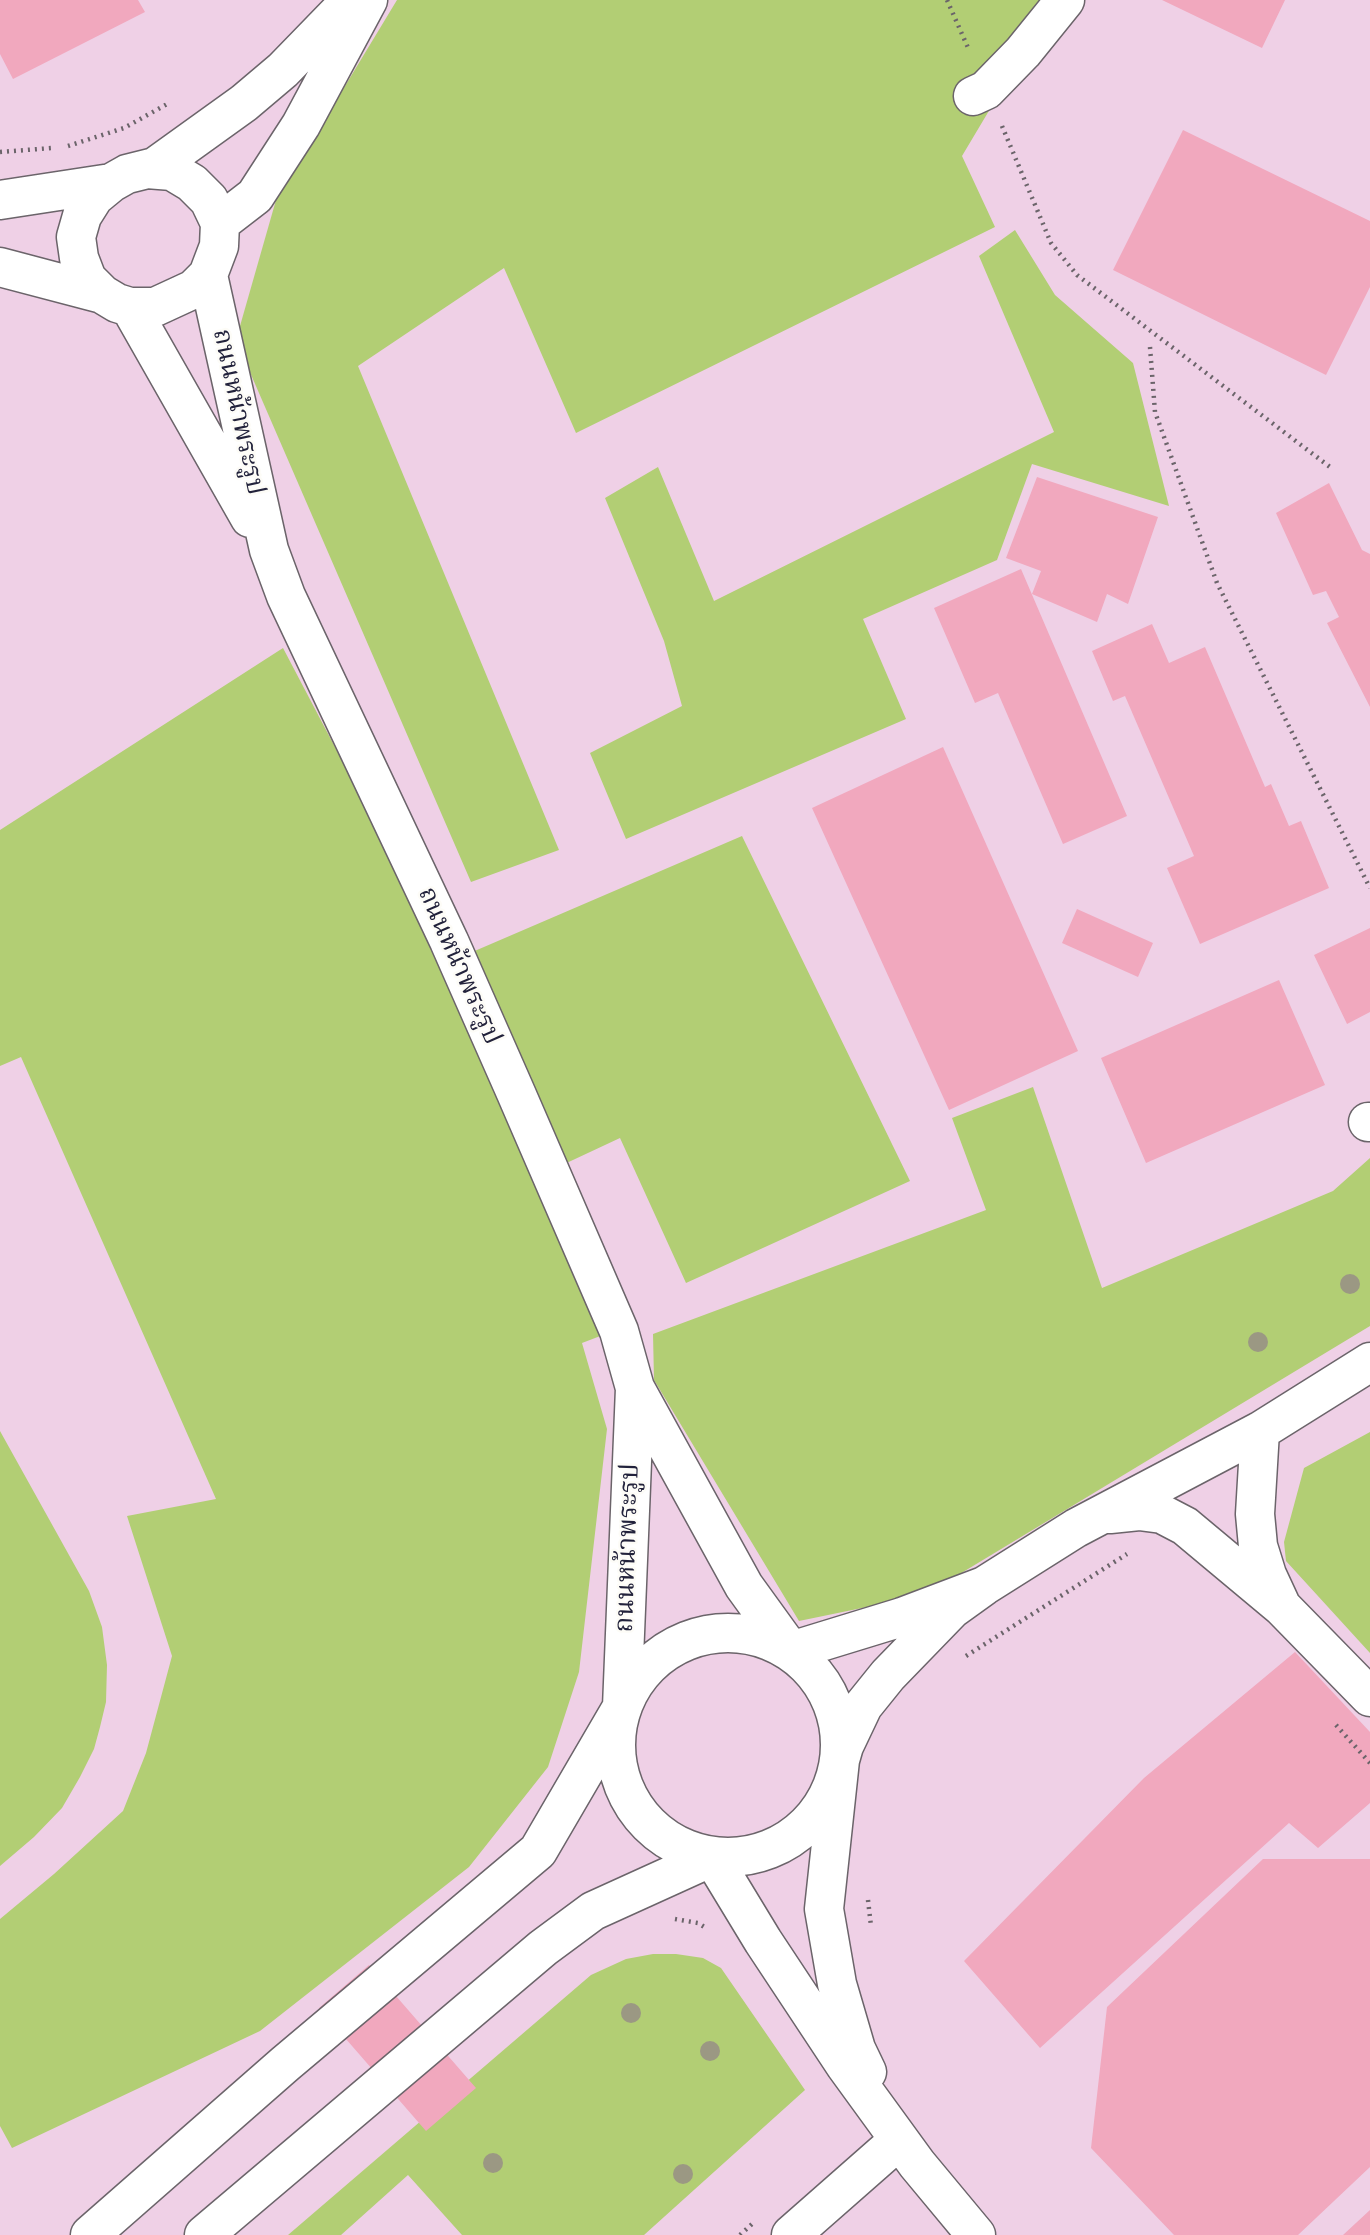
<!DOCTYPE html>
<html>
<head>
<meta charset="utf-8">
<style>
  body { margin:0 }
  canvas { display:block; background:#f2e0c2 }
</style>
</head>
<body>
<canvas width="1370" height="2235"></canvas>
<script>
const context = document.querySelector('canvas').getContext('2d');
context.lineJoin = 'round';
function paint(path, color) { context.fillStyle = color; context.fill(path, 'evenodd'); }
const toPath = rows => new Path2D(rows.map(r => 'M' + r).join(''));
function stroke(path, color, width, dash) { context.strokeStyle = color; context.lineWidth = width; context.lineCap = dash ? 'butt' : 'round'; context.setLineDash(dash || []); context.stroke(path); }
function drawText(font, color, halo, rows, align = 'center') {
  context.font = font + ' "Old Standard TT","Noto Serif Thai",serif'; context.lineWidth = 5; context.setLineDash([]); context.textBaseline = 'middle'; context.strokeStyle = halo; context.fillStyle = color; for (const [text, x, y, turn = 0] of rows) {
    context.save(); context.translate(x, y); context.rotate((+turn || 0) * Math.PI / 180); context.textAlign = isNaN(turn) ? turn : align; if (halo) context.strokeText(text, 0, 0); context.fillText(text, 0, 0); context.restore();
  }
}
paint(toPath([
  [0,0,1370,0,1370,2235,0,2235]
]), '#efd0e6');
paint(toPath([
  [397,0,1055,0,962,156,995,227,576,433,504,268,358,366,559,850,471,882,236,340,276,200],
  [1015,230,1055,295,1133,363,1169,506,1032,464,997,560,863,619,906,719,626,839,590,753,682,706,664,641,605,498,658,467,714,601,1054,432,979,256],
  [283,648,410,890,603,1335,582,1343,607,1429,579,1672,548,1767,469,1867,260,2031,12,2148,0,2126,0,1919,54,1874,123,1811,146,1753,172,1656,127,1516,216,1499,21,1057,0,1066,0,830],
  [742,836,910,1181,686,1283,620,1138,558,1167,463,956],
  [1033,1087,1102,1288,1333,1191,1370,1158,1370,1326,925,1595,799,1621,654,1380,653,1334,986,1210,952,1118],
  [0,1431,89,1591,102,1627,107,1665,106,1702,100,1727,94,1749,80,1777,62,1808,34,1837,0,1866],
  [1370,1432,1370,1653,1286,1561,1284,1542,1304,1468],
  [653,1954,676,1954,703,1958,721,1968,805,2090,644,2235,462,2235,408,2175,341,2235,288,2235,591,1975,626,1959]
]), '#b2ce74');
paint(toPath([
  [0,0,138,0,145,12,13,79,0,54],
  [1162,0,1285,0,1262,48],
  [1183,130,1370,221,1370,287,1326,375,1113,270],
  [1037,477,1158,517,1128,604,1107,594,1097,622,1032,594,1041,571,1006,558],
  [1329,483,1362,550,1370,554,1370,707,1327,623,1339,617,1326,591,1313,595,1276,513],
  [1021,569,1127,816,1063,844,998,693,975,703,934,608],
  [1152,624,1169,663,1205,647,1265,787,1271,784,1289,826,1301,821,1329,888,1200,944,1167,868,1194,856,1125,696,1113,701,1092,651],
  [943,747,1078,1051,949,1110,812,808],
  [1077,909,1153,943,1138,977,1062,943],
  [1370,928,1370,1012,1347,1024,1314,955],
  [1279,980,1325,1085,1146,1163,1101,1058],
  [1295,1652,1370,1732,1370,1803,1318,1848,1289,1823,1040,2048,964,1961,1144,1778],
  [1263,1859,1370,1859,1370,2167,1298,2235,1174,2235,1091,2148,1107,2007],
  [369,1965,476,2088,426,2131,319,2008],
  [1370,2210,1370,2235,1343,2235]
]), '#f1a8be');
const minor = toPath([
  [973,96,986,90,1023,52,1065,0],
  [147,169,172,171,192,183,209,200,220,223,219,246,208,275,194,289,155,307,130,307,117,303,102,294,87,279,79,258,76,237,82,216,94,197,111,183,127,174,147,169],
  [147,169,155,167,244,103,283,70,351,0],
  [0,200,111,183],
  [220,223,255,196,301,125,368,0],
  [0,267,102,294],
  [208,275,269,550,286,596,449,941,516,1093,619,1331,635,1388,744,1586,791,1651,902,1617,984,1586],
  [130,307,250,518],
  [1368,1122,1370,1122],
  [1260,1431,1255,1514,1258,1546,1267,1575,1280,1603],
  [1110,1514,1139,1511,1162,1514,1185,1526,1282,1607,1370,1697],
  '616 1745a112 112 0 1 1 224 0a112 112 0 1 1-224 0Z',
  [867,2072,856,2049,837,1984,824,1909,840,1760,844,1746,863,1706,888,1675,952,1609,984,1586,1076,1528,1260,1431,1370,1362],
  [90,2235,285,2064,538,1851,622,1707,635,1388],
  [204,2235,543,1948,593,1911,712,1857,763,1941,845,2065,917,2164,976,2235],
  [791,2235,899,2140]
]);
stroke(minor, '#6b646a', 41);
stroke(toPath([
  [947,0,969,50],
  [1002,126,1051,243,1077,275,1330,467],
  [68,146,124,128,169,103],
  [0,152,52,148],
  [1150,347,1155,412,1217,583,1370,888],
  [966,1656,1127,1554],
  [1336,1725,1370,1763],
  [868,1900,871,1926],
  [675,1919,698,1923,706,1928],
  [740,2235,752,2224]
]), '#6b646a', 4.5, [2, 5]);
stroke(minor, '#fff', 38);
context.fillStyle = '#9b9883';
for (const [x, y] of [
  [1350,1284],
  [1258,1342],
  [631,2013],
  [710,2051],
  [493,2163],
  [683,2174]
]) { context.beginPath(); context.arc(x, y, 10, 0, 2 * Math.PI); context.fill(); }
drawText('26px', '#22223b', '#fdfcf7', [
  ["ถนนหน้าพระรูป",238,412,78],
  ["ถนนหน้าพระรูป",459,966,66],
  ["ถนนหน้าพระรูป",628,1548,-88]
]);
</script>
</body>
</html>
